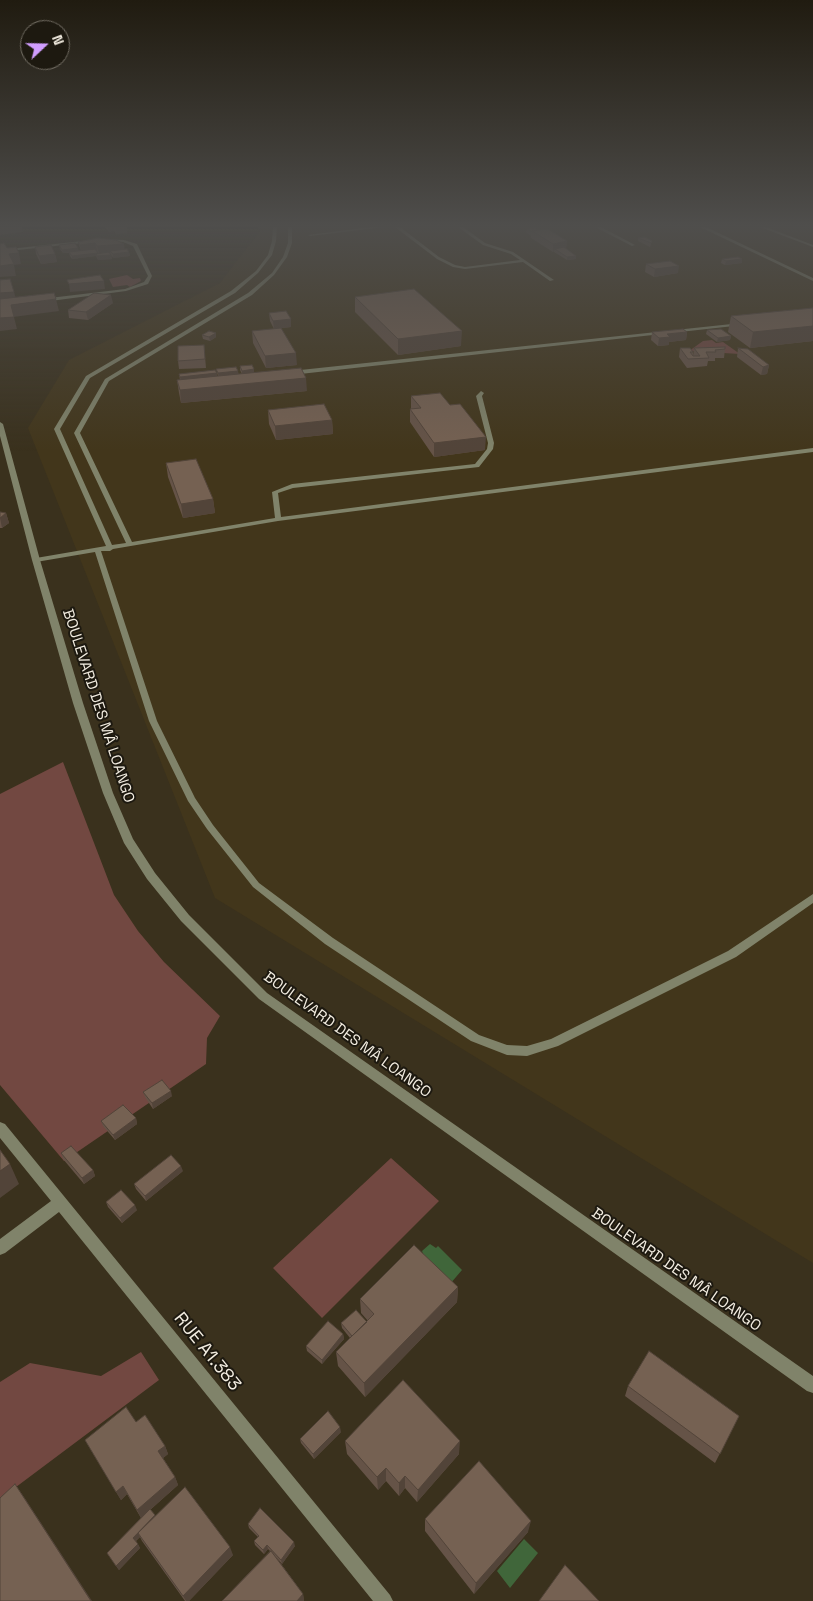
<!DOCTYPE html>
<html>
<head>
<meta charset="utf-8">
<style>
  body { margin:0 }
  #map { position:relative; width:813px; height:1601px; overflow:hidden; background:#3a311d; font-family:"Space Grotesk",sans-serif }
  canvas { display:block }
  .north { position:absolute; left:20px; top:20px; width:50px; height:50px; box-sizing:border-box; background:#1d1910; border:1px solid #736e64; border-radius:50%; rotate:69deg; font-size:14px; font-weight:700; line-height:20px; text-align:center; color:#f3ede1 }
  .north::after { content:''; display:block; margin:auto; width:18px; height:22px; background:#d09dfe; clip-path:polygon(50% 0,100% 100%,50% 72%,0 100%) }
</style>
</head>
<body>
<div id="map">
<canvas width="813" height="1601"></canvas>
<div class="north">N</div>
</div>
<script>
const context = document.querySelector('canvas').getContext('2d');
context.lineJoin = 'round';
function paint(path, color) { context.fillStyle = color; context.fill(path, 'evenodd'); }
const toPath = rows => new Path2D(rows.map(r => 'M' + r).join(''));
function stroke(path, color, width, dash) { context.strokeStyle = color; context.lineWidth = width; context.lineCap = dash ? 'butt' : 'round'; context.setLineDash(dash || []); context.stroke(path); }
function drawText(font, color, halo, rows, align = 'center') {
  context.font = font + ' "Space Grotesk",sans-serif'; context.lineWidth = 4; context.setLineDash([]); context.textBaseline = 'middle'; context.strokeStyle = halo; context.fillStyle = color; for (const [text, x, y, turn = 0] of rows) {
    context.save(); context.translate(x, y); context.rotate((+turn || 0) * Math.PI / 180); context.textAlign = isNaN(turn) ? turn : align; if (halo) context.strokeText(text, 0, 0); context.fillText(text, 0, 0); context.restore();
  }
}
paint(toPath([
  [258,227,813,227,813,1263,215,898,28,428,69,360,220,283,260,231]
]), '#42361b');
paint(toPath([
  [127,275,133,279,140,278,141,281,130,287,127,285,113,287,109,279],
  [712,340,716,343,723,342,740,354,689,351,703,341],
  [63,762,114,895,138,931,164,962,220,1016,207,1038,206,1064,64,1161,0,1085,0,794],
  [391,1158,439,1201,322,1318,273,1268],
  [141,1352,159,1380,0,1499,0,1382,30,1363,101,1376]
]), '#724841');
paint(toPath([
  [430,1244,436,1248,438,1246,462,1270,450,1284,426,1261,422,1251],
  [524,1539,538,1553,510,1588,497,1571]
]), '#40663a');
paint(toPath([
  [273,227,277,227,276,241,272,255,258,273,235,293,90,378,60,429,112,545,126,543,74,433,105,379,248,293,272,273,283,257,288,243,288,227,292,227,292,243,287,257,274,275,252,295,109,381,80,433,132,542,275,518,272,492,292,484,475,464,487,449,488,443,476,396,481,391,484,393,482,396,494,443,493,449,479,467,293,488,278,493,281,517,813,448,813,452,278,521,113,549,110,551,101,551,157,721,195,798,213,825,259,883,333,938,479,1035,507,1045,527,1046,551,1039,728,951,813,894,813,903,736,957,558,1046,527,1056,507,1055,471,1041,325,944,253,887,207,829,188,801,149,721,95,552,36,562,33,560,36,558,106,546,54,429,86,376,231,291,256,271,268,255,272,241,273,227],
  [370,227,386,227,310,236,308,235,370,227],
  [395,227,400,227,439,257,455,265,465,267,520,260,511,254,483,245,458,227,463,227,485,243,513,252,554,280,550,281,523,262,465,269,453,267,437,259,395,227],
  [595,227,601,227,635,245,632,246,595,227],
  [700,227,706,227,813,278,813,281,700,227],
  [760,227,766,227,813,245,813,247,760,227],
  [741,323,743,323,743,325,291,375,288,373,291,371,741,323]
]), '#80836a');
paint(toPath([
  [101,239,124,240,137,244,152,276,148,284,126,291,43,302,41,299,125,289,144,282,148,276,133,246,123,242,101,241,0,252,0,250,101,239],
  [0,1122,5,1124,390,1595,393,1601,373,1601,59,1212,5,1253,0,1255,0,1239,51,1201,0,1138,0,1122]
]), '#80836a');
paint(toPath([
  [0,422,3,424,40,560,83,703,113,793,133,839,155,873,189,915,267,993,813,1376,813,1393,807,1391,259,999,181,921,147,879,124,843,103,793,73,703,32,560,0,436,0,422]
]), '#80836a');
paint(toPath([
  [105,227,127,227,127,233,116,234,114,231,109,232],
  [527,229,538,230,567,241,566,248,565,248,576,259,567,260,554,252,554,251,553,252,531,238,531,236,526,232],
  [98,238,124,249,129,252,130,256,113,258,111,255,112,259,98,260,96,256,72,259,70,256,69,253,63,253,60,249,59,245,81,251,78,242],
  [638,238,652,241,650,247,638,241],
  [35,247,55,254,57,262,41,264,36,254],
  [722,259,742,259,742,263,725,265,721,263],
  [646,264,678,273,654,277,645,272],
  [355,297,461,346,398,355,355,312],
  [113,303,88,320,69,318,68,310],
  [813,308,813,341,750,348,728,332,731,316],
  [269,313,291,319,291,327,281,328,297,365,266,368,253,343,252,331,274,329,270,321],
  [707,330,731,336,730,340,717,342,706,334],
  [652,332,687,332,686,340,669,342,669,345,658,346,651,340],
  [202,335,216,337,210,341,203,339],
  [204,345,206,368,179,369,178,361],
  [680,348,693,352,693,356,694,348,725,349,724,358,715,358,715,361,708,361,707,366,687,368,679,357],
  [738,348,769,365,767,374,761,375,737,357],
  [240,366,254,369,254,373,307,391,181,403,179,393,177,380,180,380,179,374,218,376,216,369,239,374,242,374,240,370],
  [411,396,485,450,434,457,410,422,410,409,411,409],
  [268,410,332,420,333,434,276,440,269,424],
  [166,463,213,499,215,513,183,518,168,477],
  [0,512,6,513,9,523,2,528,0,528],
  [143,1092,172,1096,153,1109,145,1097],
  [136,1118,137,1124,115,1140,103,1126,101,1121],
  [61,1153,93,1170,95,1176,84,1184,63,1159],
  [183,1171,146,1201,136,1189,134,1184],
  [106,1202,137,1210,122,1223,108,1207],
  [458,1287,457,1302,365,1397,338,1366,336,1352,350,1338,342,1328,341,1323,367,1322,368,1321,361,1313,360,1299],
  [343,1334,344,1339,322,1364,307,1351,306,1346],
  [628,1386,739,1416,715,1463,625,1396],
  [136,1422,165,1446,168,1454,163,1458,175,1477,178,1485,150,1510,155,1516,233,1555,189,1601,185,1601,142,1541,140,1537,136,1541,140,1548,119,1570,107,1553,141,1518,127,1494,121,1500,85,1440],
  [341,1432,314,1459,301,1443,300,1439],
  [345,1441,459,1454,417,1502,405,1488,399,1496,386,1481,378,1490,347,1454],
  [425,1519,528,1532,474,1594,425,1531],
  [248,1524,295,1546,282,1564,276,1557,303,1594,304,1601,222,1601,270,1551,268,1549,264,1554,255,1545,254,1541,258,1537,249,1528]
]), '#655347');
paint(toPath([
  [0,227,22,227,23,232,0,235],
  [108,227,114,227,114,231,109,232],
  [115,227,127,227,127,233,116,234],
  [567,241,566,248,557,250,555,249,554,251,553,252,553,244],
  [95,243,97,250,81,252,80,245],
  [124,244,125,251,99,253,97,246],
  [78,248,79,251,63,253,62,250],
  [129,252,130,256,113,258,113,254],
  [19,253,21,264,14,265,16,276,0,277,0,266,9,254],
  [98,253,98,256,96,254,96,256,72,259,72,256],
  [55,254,57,262,41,264,39,256],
  [111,255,112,259,98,260,97,256],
  [576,256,576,259,567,260,567,257],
  [742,259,742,263,725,265,726,261],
  [679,266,678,273,654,277,655,269],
  [104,281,105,289,70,292,69,284],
  [14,292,16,299,0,301,0,293],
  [111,295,113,303,88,320,86,312],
  [56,299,59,311,13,317,11,305],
  [14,317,17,329,0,331,0,318],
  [291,319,291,327,274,329,273,321],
  [813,326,813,341,750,348,753,332],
  [462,331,461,346,398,355,398,339],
  [687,332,686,340,669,342,669,345,658,346,659,338,667,334],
  [216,333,216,337,210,341,209,337],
  [731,336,730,340,717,342,718,338],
  [296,353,297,365,266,368,265,356],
  [769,365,767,374,761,375,763,367],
  [254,369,254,374,242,375,242,371],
  [238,371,239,375,219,378,218,373],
  [217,373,217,378,181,381,180,377],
  [306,378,307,391,181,403,180,390],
  [332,420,333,434,276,440,275,426],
  [486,437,485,450,434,457,434,443],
  [213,499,215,513,183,518,181,504],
  [6,513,9,523,2,528,0,518],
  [171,1091,172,1096,153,1109,152,1103],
  [136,1118,137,1124,115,1140,113,1135],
  [10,1164,19,1184,0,1198,0,1171],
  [181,1166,183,1171,146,1201,145,1196],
  [93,1170,95,1176,84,1184,82,1178],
  [135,1205,137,1210,122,1223,120,1218],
  [458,1287,457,1302,365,1397,364,1383],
  [343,1334,344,1339,322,1364,322,1360],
  [340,1427,341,1432,314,1459,313,1454],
  [460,1441,459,1454,417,1502,418,1490],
  [165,1446,168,1454,162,1459,158,1451],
  [386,1468,386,1481,378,1490,377,1477],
  [405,1476,405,1488,399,1496,399,1483],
  [175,1477,178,1485,141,1518,137,1510],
  [15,1484,26,1500,92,1601,91,1601],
  [123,1486,127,1494,121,1500,116,1492],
  [155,1515,156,1519,138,1533,140,1537,135,1541,133,1538],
  [531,1521,528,1532,474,1594,476,1583],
  [294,1542,295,1546,282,1564,281,1560],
  [138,1544,140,1548,119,1570,116,1566],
  [267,1545,268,1549,264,1554,263,1550],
  [230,1547,233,1555,189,1601,186,1601,183,1596],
  [303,1594,304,1601,297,1601]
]), '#524439');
const building = toPath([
  [535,228,538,230,532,231,532,232,527,229,535,228],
  [548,229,567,241,553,244,532,231,548,229],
  [645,237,652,241,651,243,638,238,645,237],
  [98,238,116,240,124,244,97,246,95,243,80,245,78,242,98,238],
  [4,243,7,248,16,247,19,253,9,254,14,264,0,266,0,244,4,243],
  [75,243,78,248,62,250,59,245,75,243],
  [51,245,55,254,39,256,35,247,51,245],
  [564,247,576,256,567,257,555,249,564,247],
  [95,249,98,253,72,256,69,252,95,249],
  [127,249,129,252,113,254,110,251,127,249],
  [109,252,111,255,97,256,96,254,109,252],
  [738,257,742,259,726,261,722,259,738,257],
  [670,261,679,266,655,269,646,264,670,261],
  [100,275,104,281,69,284,67,280,100,275],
  [10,279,14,292,0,293,0,280,10,279],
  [414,289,462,331,398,339,355,297,414,289],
  [54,293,56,299,11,305,14,317,0,318,0,299,54,293],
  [94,293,111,295,86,312,68,310,94,293],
  [813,308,813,326,753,332,731,316,813,308],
  [286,311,291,319,273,321,269,313,286,311],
  [281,328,296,353,265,356,252,331,281,328],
  [683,329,687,332,667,334,670,337,659,338,652,332,683,329],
  [721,329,731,336,718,338,707,330,721,329],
  [209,331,216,333,209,337,202,335,209,331],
  [204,345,205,359,178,361,178,346,204,345],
  [725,347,725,349,715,350,716,352,706,352,709,358,688,359,680,348,690,348,693,352,690,352,693,356,700,356,694,348,725,347],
  [738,348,748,349,769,365,763,367,738,348],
  [252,365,254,369,242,371,240,366,252,365],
  [236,367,238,371,218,373,216,369,236,367],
  [301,368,306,378,180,390,177,380,301,368],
  [215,370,217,373,180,377,179,374,215,370],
  [440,393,450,405,460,404,486,437,434,443,410,409,421,408,411,396,440,393],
  [324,404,332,420,275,426,268,410,324,404],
  [196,459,213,499,181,504,166,463,196,459],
  [0,512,6,513,0,518,0,512],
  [162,1080,171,1091,152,1103,143,1092,162,1080],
  [123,1105,136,1118,113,1135,101,1121,123,1105],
  [71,1146,93,1170,82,1178,61,1153,71,1146],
  [0,1150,10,1164,0,1171,0,1150],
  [171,1155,181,1166,145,1196,134,1184,171,1155],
  [121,1190,135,1205,120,1218,106,1202,121,1190],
  [414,1245,458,1287,364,1383,336,1352,374,1314,360,1299,414,1245],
  [356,1310,367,1322,352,1336,341,1323,356,1310],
  [328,1321,343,1334,322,1360,306,1346,328,1321],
  [649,1351,739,1416,720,1454,628,1386,649,1351],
  [403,1380,460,1441,418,1490,405,1476,399,1483,386,1468,377,1477,345,1441,403,1380],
  [126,1407,136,1422,145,1415,165,1446,158,1451,175,1477,137,1510,123,1486,116,1492,85,1440,126,1407],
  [328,1411,340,1427,313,1454,300,1439,328,1411],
  [479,1461,531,1521,476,1583,425,1519,479,1461],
  [15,1484,91,1601,0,1601,0,1498,15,1484],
  [185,1487,230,1547,183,1596,138,1533,185,1487],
  [260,1508,294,1542,281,1560,267,1545,263,1550,254,1541,259,1536,248,1524,260,1508],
  [150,1509,155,1515,133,1538,138,1544,116,1566,107,1553,150,1509],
  [271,1551,303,1594,297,1601,222,1601,271,1551],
  [565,1565,599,1601,539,1601,565,1565]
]);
paint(building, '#756152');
stroke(building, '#524439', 1);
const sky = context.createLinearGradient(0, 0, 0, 451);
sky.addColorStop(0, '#201b10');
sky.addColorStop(0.5, '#4f4e4c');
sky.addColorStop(1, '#4f4e4c00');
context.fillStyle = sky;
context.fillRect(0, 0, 813, 451);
drawText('15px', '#f3ede1', '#1d1910', [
  ["BOULEVARD DES MÂ LOANGO",98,706,72],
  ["BOULEVARD DES MÂ LOANGO",347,1035,36],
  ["BOULEVARD DES MÂ LOANGO",676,1270,35]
]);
drawText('18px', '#f3ede1', '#1d1910', [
  ["RUE A1.383",207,1352,51]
]);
</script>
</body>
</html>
